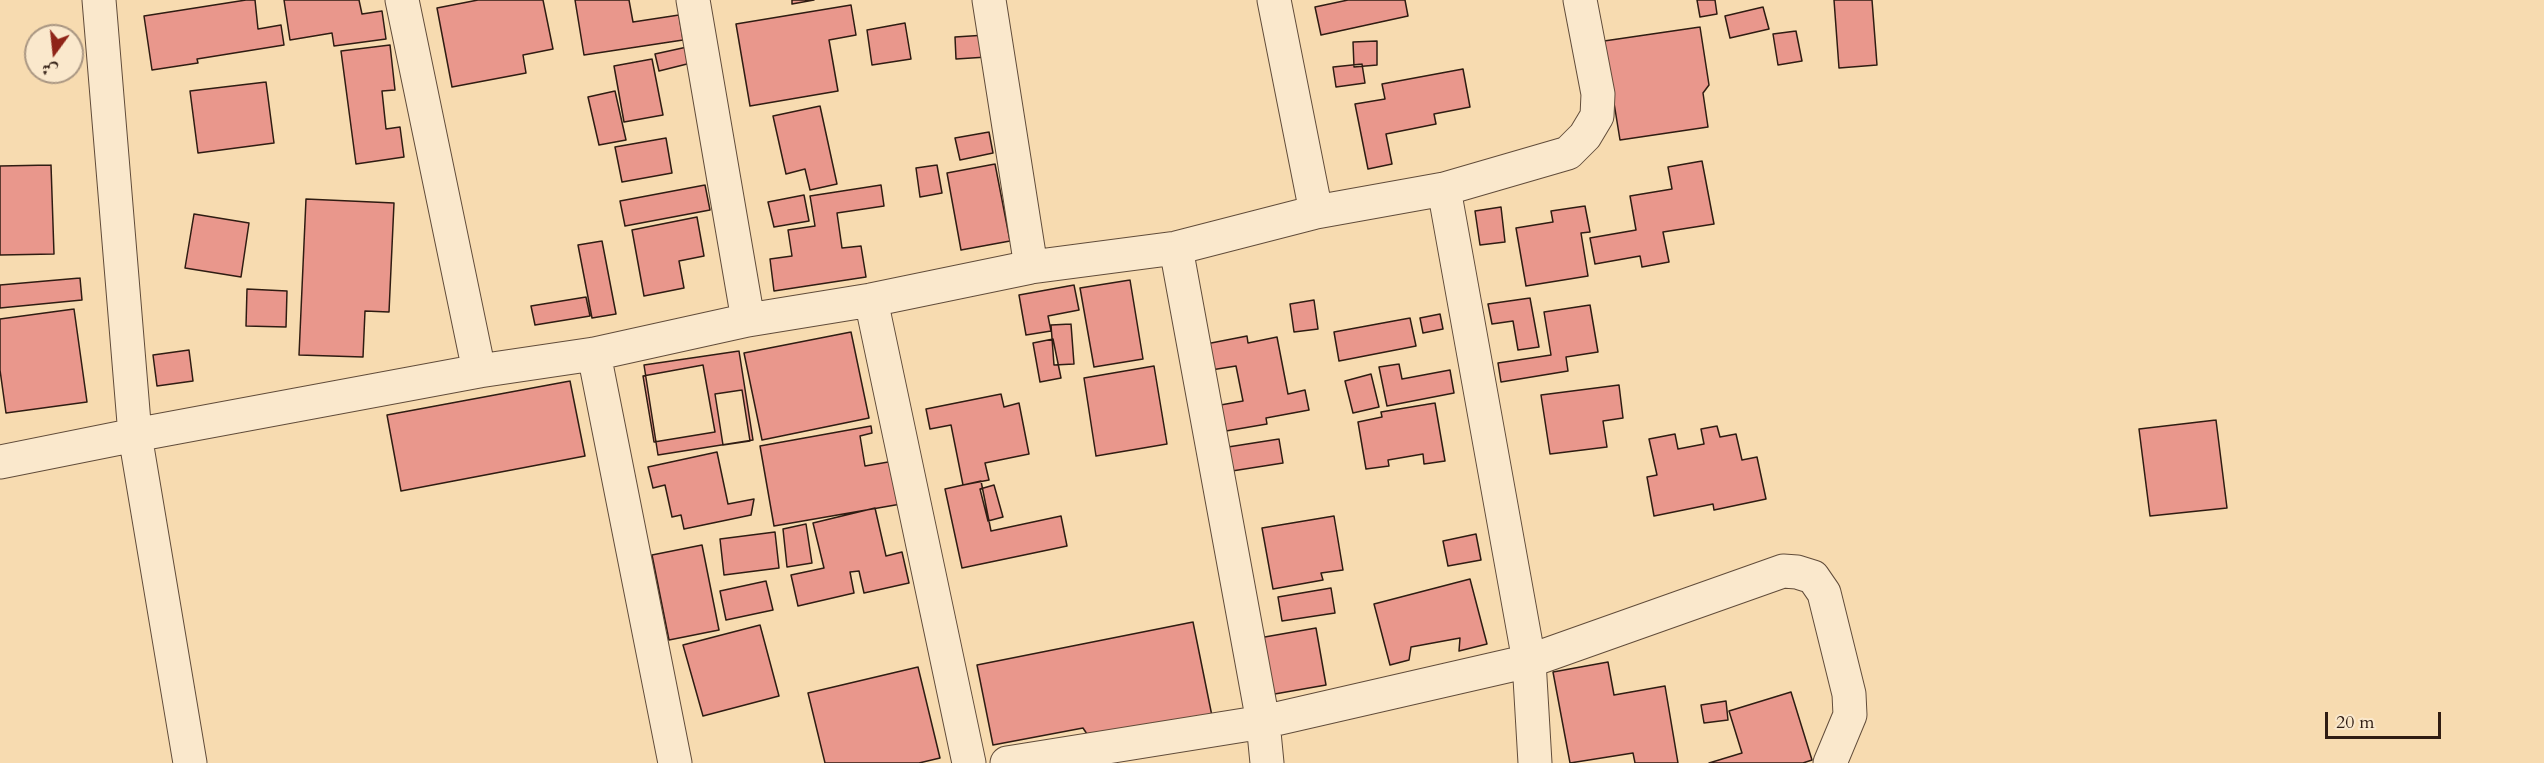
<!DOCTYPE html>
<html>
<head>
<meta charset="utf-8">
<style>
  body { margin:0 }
  #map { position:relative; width:2544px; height:763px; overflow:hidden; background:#f7dbb0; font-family:Cardo,Amiri,serif }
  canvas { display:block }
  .north { position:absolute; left:24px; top:24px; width:60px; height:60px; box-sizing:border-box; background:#fae8cc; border:2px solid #a99682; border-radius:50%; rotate:195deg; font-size:16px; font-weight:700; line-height:24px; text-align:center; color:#2f1c12 }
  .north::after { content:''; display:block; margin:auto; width:21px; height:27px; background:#8f2418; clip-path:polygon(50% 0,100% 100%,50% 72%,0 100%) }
  .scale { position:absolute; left:2325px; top:712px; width:116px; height:27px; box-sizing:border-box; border:3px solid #2f1c12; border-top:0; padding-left:8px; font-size:18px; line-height:21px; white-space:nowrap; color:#2f1c12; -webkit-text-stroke:4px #fae8cc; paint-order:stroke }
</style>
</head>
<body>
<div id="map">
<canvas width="2544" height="763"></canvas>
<div class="north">ش</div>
<div class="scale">20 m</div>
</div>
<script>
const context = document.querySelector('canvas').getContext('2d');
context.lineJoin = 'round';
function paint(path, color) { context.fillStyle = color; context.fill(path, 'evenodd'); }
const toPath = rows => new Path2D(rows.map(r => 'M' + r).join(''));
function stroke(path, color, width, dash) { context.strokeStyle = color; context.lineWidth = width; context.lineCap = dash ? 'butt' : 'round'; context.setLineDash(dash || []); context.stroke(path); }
const building = toPath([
  [246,0,255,0,258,29,281,25,284,45,197,59,198,63,152,70,144,16,246,0],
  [284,0,359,0,362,14,382,11,386,39,334,46,332,33,290,40,284,0],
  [478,0,543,0,553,49,523,55,526,73,452,87,437,8,478,0],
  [575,0,629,0,633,22,679,15,683,40,584,55,575,0],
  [792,0,814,0,792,4,792,0],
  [1348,0,1405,0,1408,16,1321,35,1315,7,1348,0],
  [1697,0,1715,0,1717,14,1700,17,1697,0],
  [1834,0,1872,0,1877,65,1839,68,1834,0],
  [851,5,856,35,829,40,838,91,750,106,736,24,851,5],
  [1763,7,1769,29,1730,38,1725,16,1763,7],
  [905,23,911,59,872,65,867,30,905,23],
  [1700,27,1709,85,1703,93,1708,127,1620,140,1604,41,1700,27],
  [1796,31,1802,61,1778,65,1773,34,1796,31],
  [986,35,987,57,956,59,955,37,986,35],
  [1377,41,1377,65,1354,67,1353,42,1377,41],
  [390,45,395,90,382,91,386,129,400,127,404,157,356,164,341,51,390,45],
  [687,47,691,63,659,71,655,54,687,47],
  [652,59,663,115,624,122,614,66,652,59],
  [1362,64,1365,83,1336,87,1333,67,1362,64],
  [1463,69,1470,107,1434,114,1436,124,1386,134,1392,164,1368,169,1355,104,1385,99,1382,84,1463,69],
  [266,82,274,143,198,153,190,91,266,82],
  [615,91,626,140,599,145,588,97,615,91],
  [820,106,837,184,810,190,805,169,786,174,773,116,820,106],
  [989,132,993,153,960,160,955,138,989,132],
  [666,138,672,173,622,182,615,147,666,138],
  [1702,161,1714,224,1663,232,1669,262,1642,267,1640,256,1595,264,1590,238,1636,230,1630,196,1672,189,1668,167,1702,161],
  [995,164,1010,241,961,250,947,173,995,164],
  [51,165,54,254,0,255,0,166,51,165],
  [937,165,942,193,920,197,916,168,937,165],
  [705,185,710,210,625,226,620,201,705,185],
  [881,185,884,206,837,213,842,248,861,246,866,277,774,291,770,259,792,256,788,230,815,226,810,196,881,185],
  [804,195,809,221,774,227,768,202,804,195],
  [306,199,394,203,389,312,365,311,363,357,299,355,306,199],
  [1585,206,1590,232,1581,233,1588,276,1526,286,1516,228,1553,222,1551,211,1585,206],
  [1501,207,1505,242,1480,245,1475,211,1501,207],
  [194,214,249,223,241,277,185,268,194,214],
  [697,217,704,256,679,261,684,288,644,296,632,230,697,217],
  [602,241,616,314,592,318,578,245,602,241],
  [80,278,82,300,0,308,0,285,80,278],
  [1130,280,1143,359,1094,367,1080,288,1130,280],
  [1074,285,1079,310,1048,316,1051,331,1026,335,1019,295,1074,285],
  [247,289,287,291,286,327,246,326,247,289],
  [586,297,590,316,535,325,531,306,586,297],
  [1530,298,1539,347,1518,350,1513,321,1492,324,1488,304,1530,298],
  [1314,300,1318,329,1294,332,1290,304,1314,300],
  [1590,305,1598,352,1566,357,1568,371,1501,382,1498,363,1551,355,1544,312,1590,305],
  [74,309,87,402,6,413,0,370,0,319,74,309],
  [1440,314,1443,329,1423,333,1420,318,1440,314],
  [1410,318,1416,346,1339,361,1334,332,1410,318],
  [1071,324,1074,364,1054,365,1051,325,1071,324],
  [851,332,869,418,762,440,744,353,851,332],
  [1247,336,1248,343,1277,337,1288,394,1305,390,1309,410,1266,418,1267,424,1220,432,1215,406,1243,401,1236,366,1211,370,1206,344,1247,336],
  [1053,339,1061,378,1040,382,1033,343,1053,339],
  [189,350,193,381,157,386,153,355,189,350],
  [739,351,753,440,658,455,644,365,739,351],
  [1399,364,1402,379,1450,370,1454,393,1387,406,1379,367,1399,364],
  [703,365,715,432,654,442,643,376,703,365],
  [1154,366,1167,444,1096,456,1084,378,1154,366],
  [1371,374,1379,407,1353,413,1345,381,1371,374],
  [570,381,585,456,401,491,387,415,570,381],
  [1619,385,1623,418,1603,421,1607,447,1550,454,1541,395,1619,385],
  [742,390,750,441,723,445,715,394,742,390],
  [1001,394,1004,407,1019,403,1029,454,985,463,989,480,963,485,951,425,930,429,926,409,1001,394],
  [1435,403,1445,461,1424,464,1423,454,1388,460,1389,466,1366,469,1358,422,1382,417,1381,412,1435,403],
  [2216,420,2227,508,2150,516,2139,429,2216,420],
  [871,426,872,433,860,436,865,466,894,461,901,504,774,526,760,446,871,426],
  [1717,426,1720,437,1736,434,1742,460,1757,457,1766,499,1714,510,1713,504,1654,516,1647,477,1657,475,1649,439,1675,434,1678,449,1704,444,1701,429,1717,426],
  [1279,439,1283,463,1232,471,1228,447,1279,439],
  [717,452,728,504,754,499,751,515,684,529,681,515,672,517,665,485,653,488,648,467,717,452],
  [981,481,991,531,1061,516,1067,546,962,568,945,489,981,481],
  [994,485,1003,517,988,521,980,489,994,485],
  [875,508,886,556,902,552,909,583,864,593,859,571,850,572,854,593,798,606,791,575,824,568,813,523,875,508],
  [1334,516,1343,570,1321,573,1323,580,1273,589,1262,528,1334,516],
  [806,524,812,563,787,567,783,529,806,524],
  [775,532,779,568,724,575,720,539,775,532],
  [1476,534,1481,560,1448,566,1443,541,1476,534],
  [702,545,719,630,669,640,652,555,702,545],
  [1470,579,1487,644,1459,651,1460,638,1411,647,1409,660,1390,665,1374,604,1470,579],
  [766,581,773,610,726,620,720,591,766,581],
  [1331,588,1335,613,1282,621,1278,597,1331,588],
  [1193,622,1212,716,1091,740,1083,728,993,745,977,665,1193,622],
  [760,625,779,696,703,716,683,645,760,625],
  [1316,628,1326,685,1269,695,1259,638,1316,628],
  [1608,662,1614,695,1665,686,1678,763,1635,763,1633,753,1570,763,1553,672,1608,662],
  [918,667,940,758,919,763,825,763,808,693,918,667],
  [1791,692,1812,760,1803,763,1709,763,1742,753,1729,711,1791,692],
  [1726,701,1728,720,1704,723,1701,705,1726,701]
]);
paint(building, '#e9978c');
stroke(building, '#2f1c12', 1.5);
const street = toPath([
  [99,0,135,435,190,763],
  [402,0,479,371],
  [693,0,748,320],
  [989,0,1031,267],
  [1274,0,1316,212],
  [1444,189,1529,661,1535,763],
  [1176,248,1263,722,1267,763],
  [871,300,969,763],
  [594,354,675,763],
  [0,462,135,435,479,371,594,354,748,320,871,300,1031,267,1176,248,1316,212,1444,189,1568,153,1585,136,1597,116,1598,94,1580,0],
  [1007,763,1263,722,1529,661,1783,571,1797,572,1813,577,1824,593,1849,694,1850,715,1830,763]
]);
stroke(street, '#614c3a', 35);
stroke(street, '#fae8cc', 33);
</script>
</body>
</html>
